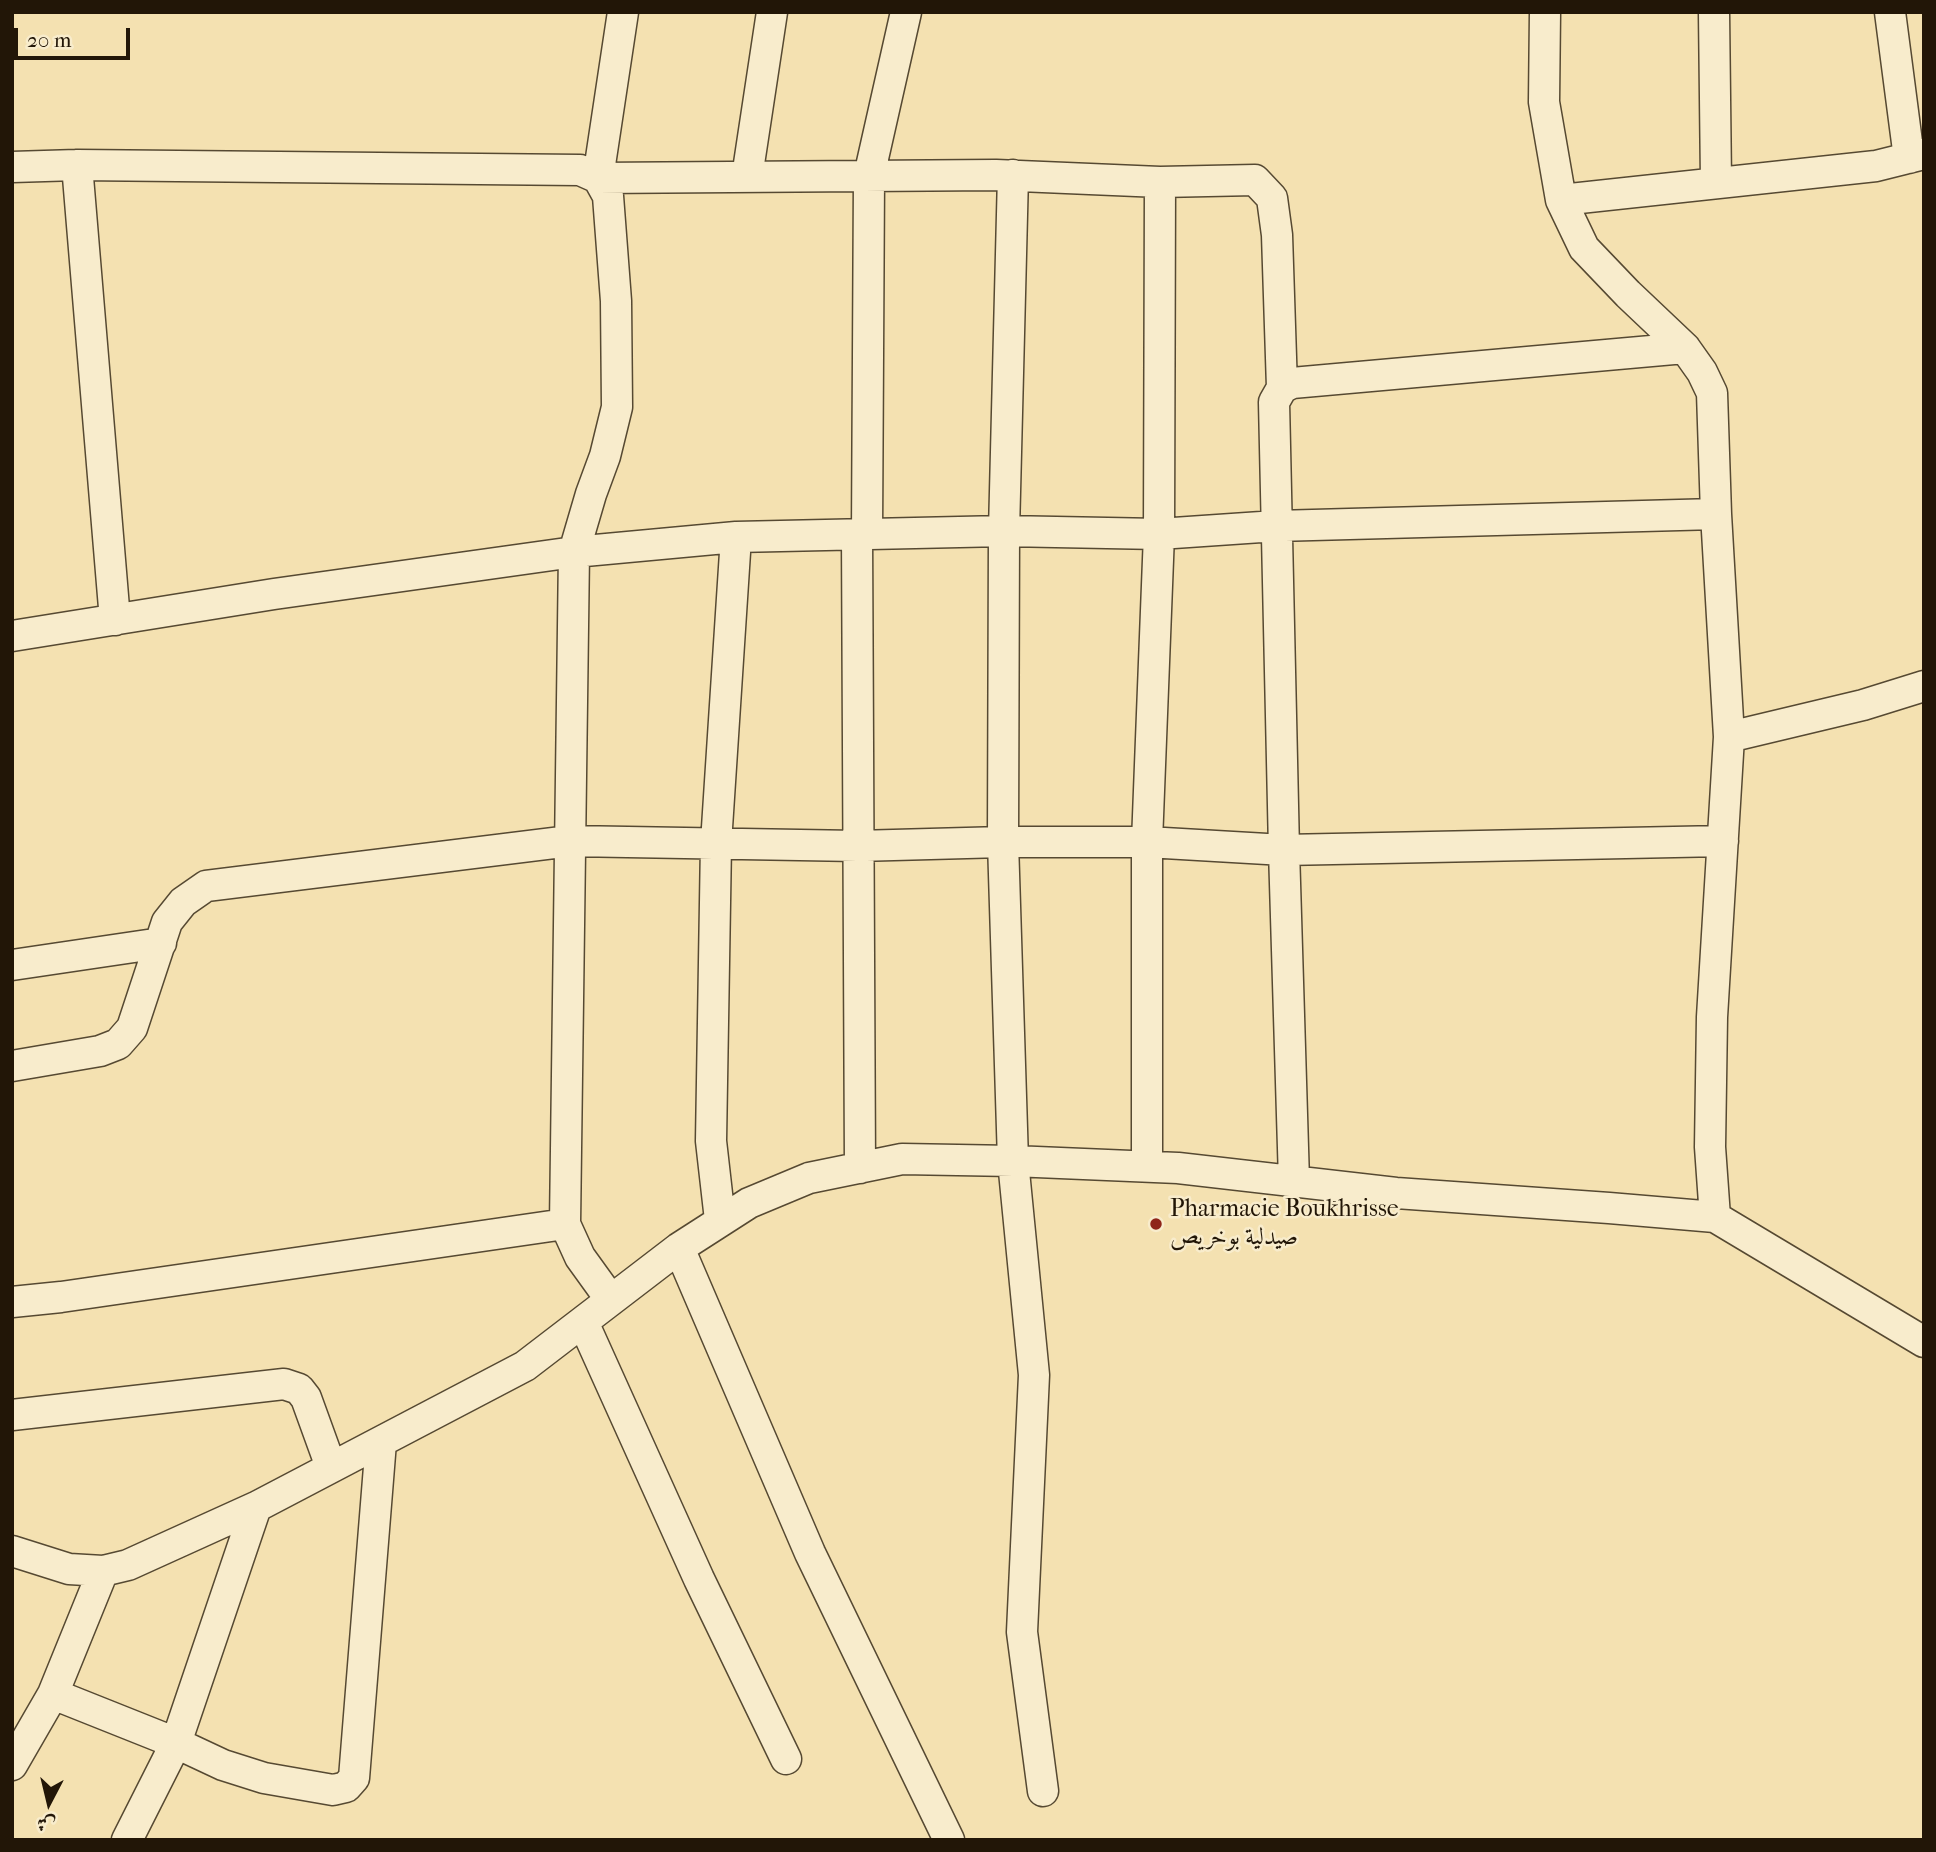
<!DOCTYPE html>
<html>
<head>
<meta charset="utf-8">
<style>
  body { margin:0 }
  #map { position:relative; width:1936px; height:1852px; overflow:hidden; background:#f4e1b1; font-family:"IM FELL French Canon",Amiri,serif }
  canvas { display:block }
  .frame { position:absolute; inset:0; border:14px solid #221607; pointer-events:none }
  .north { position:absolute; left:14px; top:1768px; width:70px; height:70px; -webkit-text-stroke:5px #f8eccc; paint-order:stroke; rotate:187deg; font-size:19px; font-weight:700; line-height:28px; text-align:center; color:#221607 }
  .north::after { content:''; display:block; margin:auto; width:24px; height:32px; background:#221607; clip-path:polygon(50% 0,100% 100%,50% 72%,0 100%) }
  .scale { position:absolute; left:14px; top:28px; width:116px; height:32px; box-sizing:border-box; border:4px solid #221607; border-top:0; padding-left:9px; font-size:21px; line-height:24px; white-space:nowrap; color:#221607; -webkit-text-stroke:5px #f8eccc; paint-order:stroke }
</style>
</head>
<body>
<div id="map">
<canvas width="1936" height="1852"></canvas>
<div class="frame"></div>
<div class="north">ش</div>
<div class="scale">20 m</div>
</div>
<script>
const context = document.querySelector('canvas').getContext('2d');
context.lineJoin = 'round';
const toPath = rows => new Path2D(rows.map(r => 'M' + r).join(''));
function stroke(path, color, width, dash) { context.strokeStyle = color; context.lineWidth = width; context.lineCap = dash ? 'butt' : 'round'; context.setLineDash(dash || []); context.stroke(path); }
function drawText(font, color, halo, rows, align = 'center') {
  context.font = font + ' "IM FELL French Canon",Amiri,serif'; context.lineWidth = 5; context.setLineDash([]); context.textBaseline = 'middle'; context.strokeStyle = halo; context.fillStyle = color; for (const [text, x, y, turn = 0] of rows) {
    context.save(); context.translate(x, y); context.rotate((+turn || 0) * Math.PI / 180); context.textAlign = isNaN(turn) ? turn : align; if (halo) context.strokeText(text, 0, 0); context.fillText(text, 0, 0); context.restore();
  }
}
const minor = toPath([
  [623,12,598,178,996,175,1160,182,1255,180,1272,198,1277,235,1282,388],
  [1545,12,1544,102,1561,200,1584,248,1628,294,1685,348,1702,372,1712,393,1716,514,1729,737,1712,1017,1710,1147,1715,1217],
  [1714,12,1716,183],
  [1890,12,1909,158],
  [77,165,115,620],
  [12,167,77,165,580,170,598,178,608,196,616,301,617,407,605,456,591,494,574,552,565,1224,580,1257,611,1300],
  [1013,175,1004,531,1003,842,1013,1161,1034,1375,1022,1632,1043,1791],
  [747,177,772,12],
  [1561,200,1876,166,1924,154],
  [857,534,860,1168],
  [867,534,869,176,906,12],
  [12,636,274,594,574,552,736,537,1004,531,1159,534,1276,526,1716,514],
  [1729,737,1863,705,1924,686],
  [12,965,161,943],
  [12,1066,100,1051,118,1044,132,1028,167,922,183,902,206,886,570,841,857,846,1003,842,1147,842,1284,850,1723,841],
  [1147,1166,1147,842,1159,534,1160,182],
  [1294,1181,1284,850,1274,402,1282,388,1292,383,1685,348],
  [720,1220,711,1141,716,843,736,537],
  [679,1248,810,1553,949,1840],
  [12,1302,61,1297,565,1224],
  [583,1322,699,1579,786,1759],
  [12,1415,284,1384,299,1389,306,1398,331,1467],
  [12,1551,69,1569,103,1571,128,1565,256,1507,525,1366,679,1248,749,1203,809,1178,902,1159,1013,1161,1178,1168,1396,1193,1609,1208,1715,1217,1924,1342],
  [53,1694,176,1743,223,1765,264,1778,333,1790,346,1787,354,1778,381,1442],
  [12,1765,53,1694,103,1571],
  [127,1840,176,1743,256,1507]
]);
stroke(minor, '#564932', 33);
stroke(minor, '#f8eccc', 30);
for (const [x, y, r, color] of [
  [1156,1224,7,"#8f2418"]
]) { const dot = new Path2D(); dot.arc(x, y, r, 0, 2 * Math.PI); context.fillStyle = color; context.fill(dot); stroke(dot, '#f8eccc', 2.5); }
drawText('24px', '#221607', '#f8eccc', [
  ["Pharmacie Boukhrisse",1170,1210],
  ["صيدلية بوخريص",1170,1238]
], 'left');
</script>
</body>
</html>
